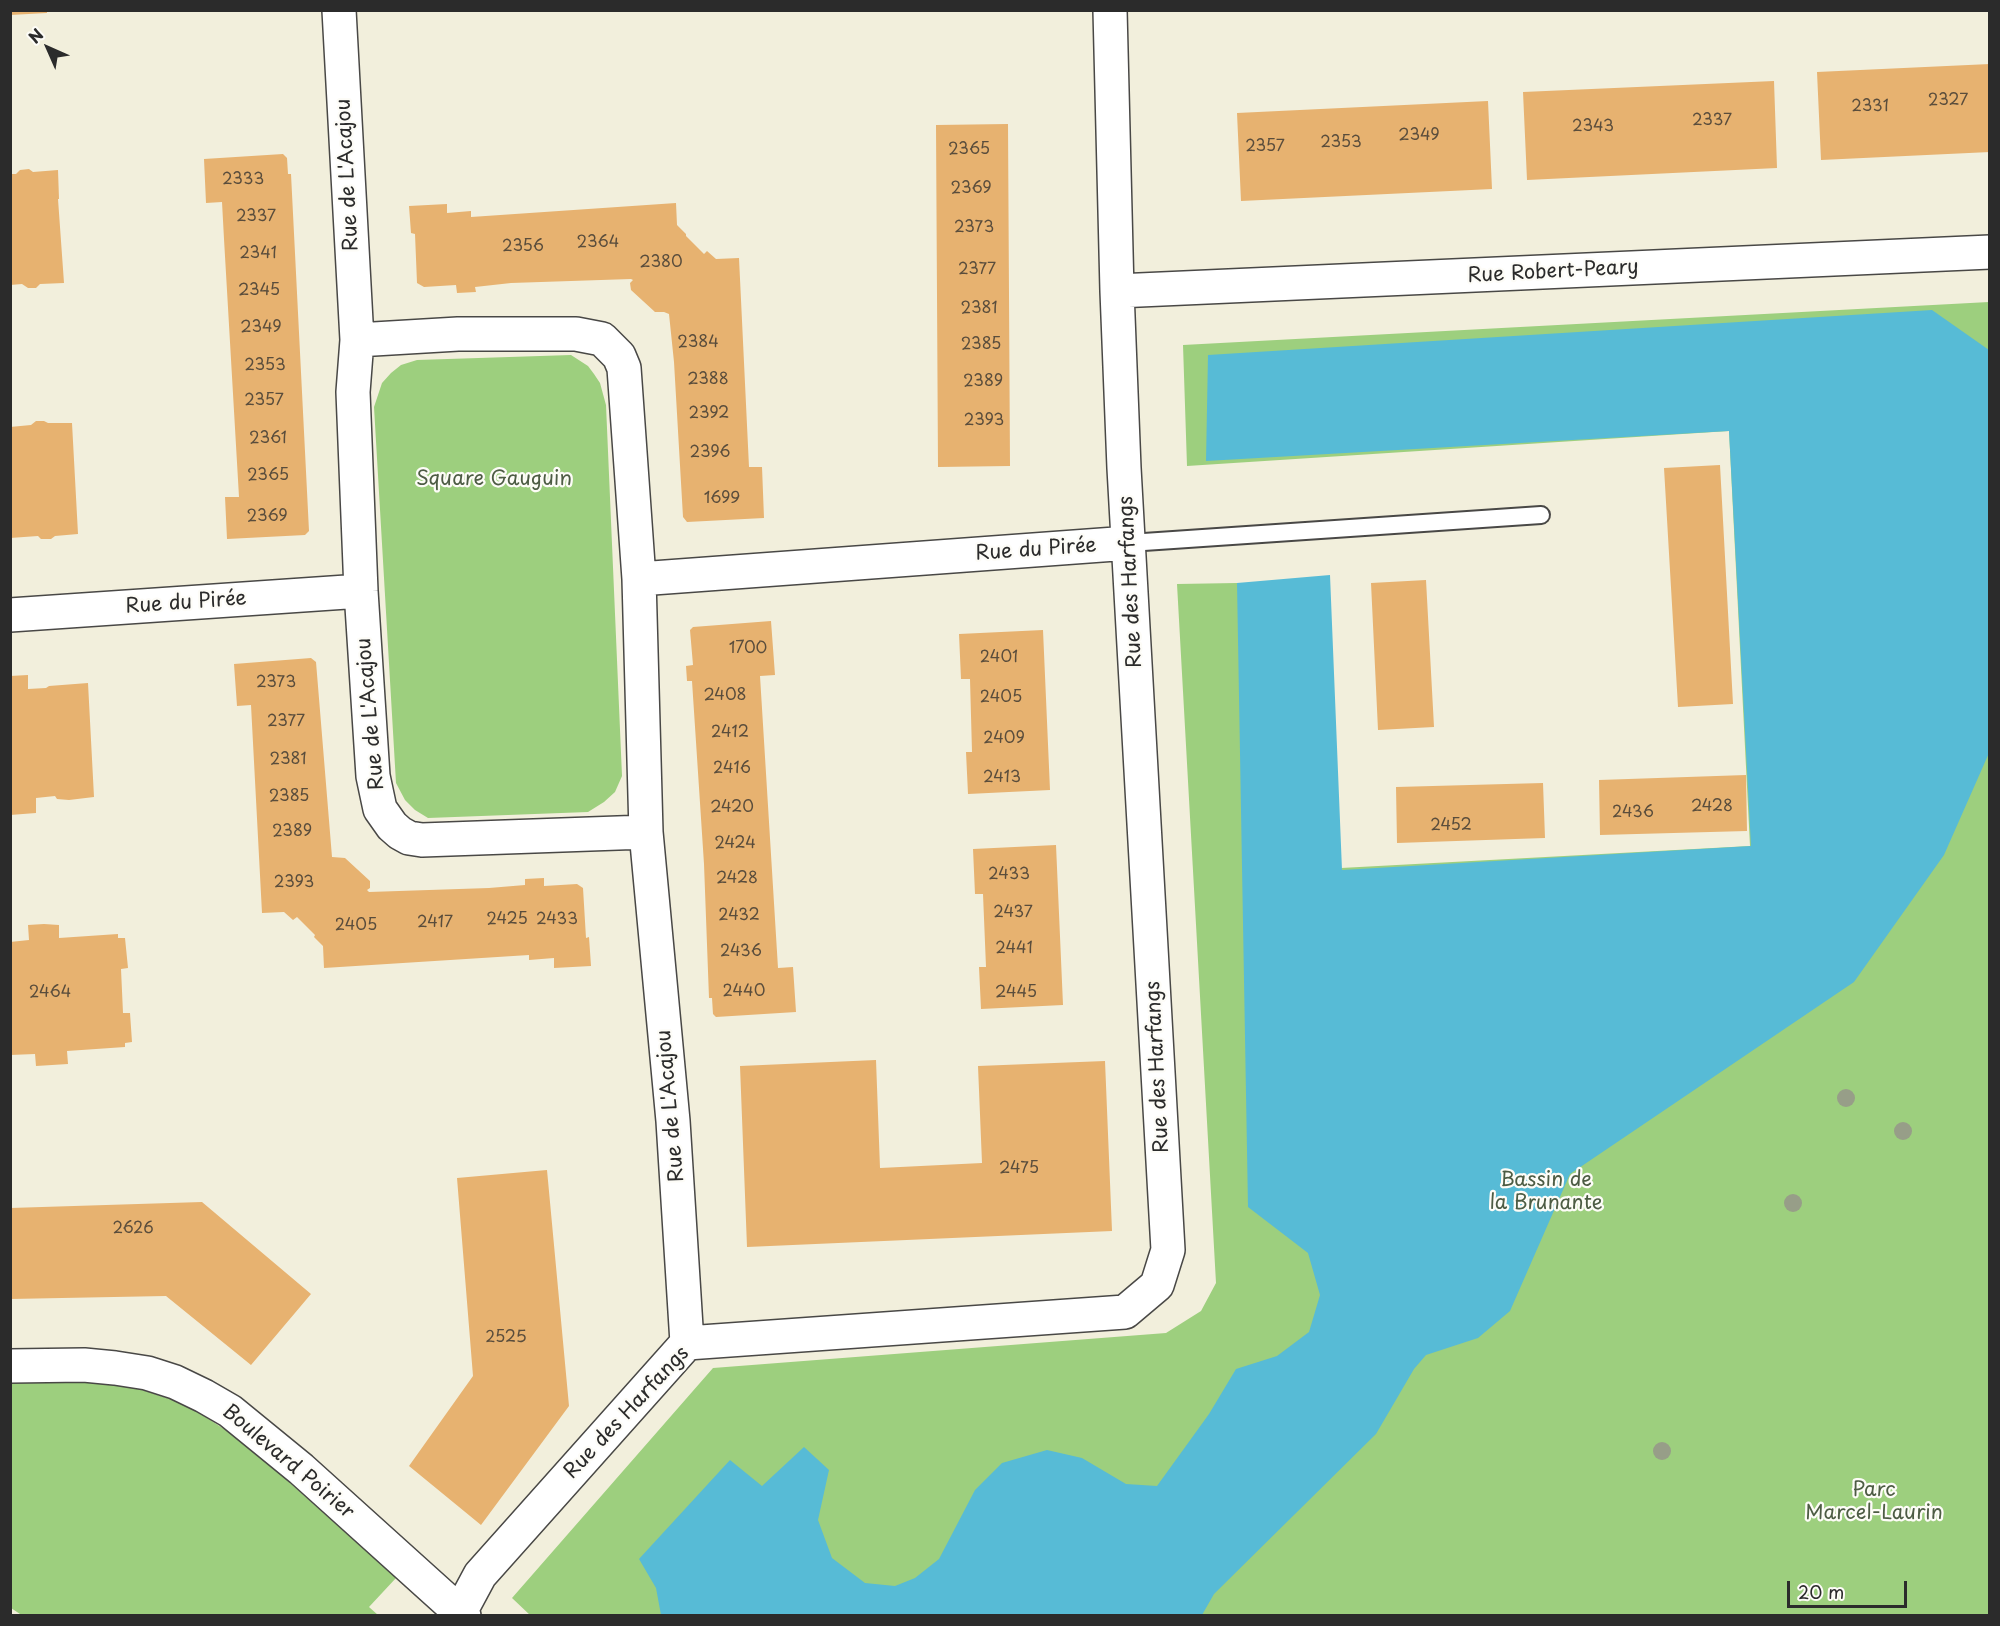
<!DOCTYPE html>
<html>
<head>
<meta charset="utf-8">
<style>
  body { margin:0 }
  #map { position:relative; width:2000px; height:1626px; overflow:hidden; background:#f2efdc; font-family:"Playpen Sans",sans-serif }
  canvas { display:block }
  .frame { position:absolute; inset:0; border:12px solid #2b2b2b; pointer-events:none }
  .north { position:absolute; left:18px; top:18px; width:60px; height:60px; -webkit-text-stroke:4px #fdfcf7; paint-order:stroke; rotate:315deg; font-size:16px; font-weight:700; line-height:24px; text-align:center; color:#2b2b2b }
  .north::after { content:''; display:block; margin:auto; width:21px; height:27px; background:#2b2b2b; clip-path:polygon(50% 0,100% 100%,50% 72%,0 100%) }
  .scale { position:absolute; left:1787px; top:1581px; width:120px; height:27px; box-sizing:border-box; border:3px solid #2b2b2b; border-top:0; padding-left:8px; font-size:18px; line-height:21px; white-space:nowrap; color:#2b2b2b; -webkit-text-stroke:4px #fdfcf7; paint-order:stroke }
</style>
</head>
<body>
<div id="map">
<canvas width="2000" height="1626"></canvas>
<div class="frame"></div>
<div class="north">N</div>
<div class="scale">20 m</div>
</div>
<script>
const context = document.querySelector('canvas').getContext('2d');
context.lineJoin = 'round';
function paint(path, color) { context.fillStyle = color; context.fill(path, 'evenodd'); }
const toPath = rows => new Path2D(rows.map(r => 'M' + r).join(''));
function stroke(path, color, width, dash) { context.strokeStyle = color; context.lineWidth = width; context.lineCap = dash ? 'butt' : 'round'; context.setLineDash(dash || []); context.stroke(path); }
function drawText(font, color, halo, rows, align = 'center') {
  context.font = font + ' "Playpen Sans",sans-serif'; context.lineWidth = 4.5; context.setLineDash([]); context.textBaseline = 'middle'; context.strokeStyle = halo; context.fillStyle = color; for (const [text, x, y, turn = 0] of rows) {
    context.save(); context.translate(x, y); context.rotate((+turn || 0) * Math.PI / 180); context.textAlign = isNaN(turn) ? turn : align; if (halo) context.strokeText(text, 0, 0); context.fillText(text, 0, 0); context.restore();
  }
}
paint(toPath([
  [1989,302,1989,1615,531,1616,512,1598,713,1368,1166,1333,1201,1311,1216,1283,1177,584,1237,583,1341,868,1750,846,1729,431,1187,466,1183,345],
  [571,355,588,366,594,374,600,383,606,405,622,776,615,792,604,802,588,812,428,818,415,810,405,800,396,783,374,407,382,383,391,373,401,365,417,360],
  [78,1380,136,1388,176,1401,201,1414,230,1433,260,1456,396,1578,369,1607,378,1615,23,1616,11,1608,11,1382]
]), '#9dcf7e');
paint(toPath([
  [1932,310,1989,350,1989,753,1944,855,1854,982,1570,1174,1510,1311,1478,1338,1426,1355,1414,1369,1376,1434,1214,1594,1202,1615,661,1615,656,1588,639,1559,730,1460,762,1486,804,1447,829,1470,818,1520,832,1558,865,1583,895,1586,915,1578,939,1559,975,1490,1002,1463,1047,1450,1082,1458,1126,1484,1157,1486,1209,1414,1236,1369,1277,1356,1309,1332,1320,1295,1308,1253,1248,1207,1237,583,1330,575,1342,870,1751,846,1729,431,1206,461,1208,355]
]), '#57bbd6');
paint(toPath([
  [10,10,47,10,47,13,10,15],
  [1990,64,1990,152,1821,160,1817,72],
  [1774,81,1777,168,1527,180,1523,92],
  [1488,101,1492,189,1241,201,1237,113],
  [1008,124,1010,466,938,467,936,125],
  [283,154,287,158,288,174,291,174,309,531,305,535,227,539,225,497,239,497,224,239,222,202,206,203,204,159],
  [29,169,33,172,58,170,59,199,58,199,64,283,40,284,36,288,28,288,22,284,10,285,10,174,16,174,20,170],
  [676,203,677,225,686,234,686,236,704,254,707,251,716,259,739,258,749,467,762,467,764,518,687,522,683,517,674,362,669,314,664,312,655,312,631,290,630,283,633,280,631,279,511,283,475,287,476,292,457,293,456,285,424,287,417,283,415,234,411,233,409,206,447,204,447,213,471,211,471,217],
  [36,421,44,421,48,423,72,423,78,534,55,536,51,539,41,539,38,536,10,538,10,427,31,425],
  [1720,465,1733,704,1678,707,1664,468],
  [1426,580,1434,727,1378,730,1371,583],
  [771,621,775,675,760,676,778,968,793,967,796,1012,716,1017,713,1014,712,998,709,998,704,864,692,681,687,681,686,666,693,665,690,630,693,627],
  [1043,630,1050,790,968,794,966,752,972,752,970,679,961,679,959,634],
  [311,658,316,662,332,857,345,858,370,881,370,888,367,890,369,892,489,888,525,885,525,879,544,878,544,886,577,884,583,888,586,938,589,937,591,966,554,968,554,958,529,960,529,955,324,968,323,946,314,937,315,935,297,917,293,920,284,912,262,913,251,705,237,706,234,664],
  [28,675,28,689,46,688,49,686,88,683,94,797,69,800,57,799,55,796,36,798,36,813,10,815,10,676],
  [1746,775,1747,831,1600,835,1599,780],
  [1543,783,1545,838,1397,843,1396,787],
  [1056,845,1063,1005,981,1009,979,967,986,967,983,894,975,894,973,849],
  [44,924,59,925,59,938,118,934,118,938,125,938,128,968,121,969,123,1013,130,1013,132,1042,125,1043,125,1047,67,1051,68,1064,36,1066,35,1054,10,1055,10,942,29,940,28,925],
  [876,1060,880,1168,982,1163,978,1066,1105,1061,1112,1231,747,1247,740,1066],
  [547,1170,569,1406,481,1525,409,1466,473,1376,457,1178],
  [202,1202,311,1294,251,1365,166,1296,10,1299,10,1208]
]), '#e7b270');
const service = toPath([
  [1129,543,1541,515]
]);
const minor = toPath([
  [339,10,357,340,353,392,361,591,373,776,380,809,392,826,400,833,409,838,422,840,646,832],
  [1117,291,1990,252],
  [357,340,458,334,576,334,602,339,619,356,624,368,639,579,646,832,673,1121,687,1343],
  [639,579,1129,543],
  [10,615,361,591],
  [10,1366,84,1365,115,1368,147,1373,175,1382,204,1396,230,1411,301,1469,464,1616],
  [458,1616,480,1575,687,1343,1125,1312,1157,1285,1168,1250,1124,468,1117,291,1110,10]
]);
stroke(service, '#494846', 20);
stroke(minor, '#494846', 36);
stroke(service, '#fff', 16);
stroke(minor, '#fff', 33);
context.fillStyle = '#979e88';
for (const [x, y] of [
  [1846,1098],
  [1903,1131],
  [1793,1203],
  [1662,1451]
]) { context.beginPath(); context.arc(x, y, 9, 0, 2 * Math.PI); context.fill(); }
drawText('16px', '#5a4d3c', null, [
  ["2327",1948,101],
  ["2331",1870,107],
  ["2337",1712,121],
  ["2343",1593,127],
  ["2349",1419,136],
  ["2353",1341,143],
  ["2357",1265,147],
  ["2365",969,150],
  ["2333",243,180],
  ["2369",971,189],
  ["2337",256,217],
  ["2373",974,228],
  ["2364",598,243],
  ["2356",523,247],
  ["2341",258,254],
  ["2380",661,263],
  ["2377",977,270],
  ["2345",259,291],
  ["2381",979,309],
  ["2349",261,328],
  ["2384",698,343],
  ["2385",981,345],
  ["2353",265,366],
  ["2388",708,380],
  ["2389",983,382],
  ["2357",264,401],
  ["2392",709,414],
  ["2393",984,421],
  ["2361",268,439],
  ["2396",710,453],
  ["2365",268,476],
  ["1699",722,499],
  ["2369",267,517],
  ["1700",748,649],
  ["2401",999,658],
  ["2373",276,683],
  ["2408",725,696],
  ["2405",1001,698],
  ["2377",286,722],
  ["2412",730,733],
  ["2409",1004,739],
  ["2381",288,760],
  ["2416",732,769],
  ["2413",1002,778],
  ["2385",289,797],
  ["2428",1712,807],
  ["2420",732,808],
  ["2436",1633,813],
  ["2452",1451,826],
  ["2389",292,832],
  ["2424",735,844],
  ["2433",1009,875],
  ["2428",737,879],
  ["2393",294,883],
  ["2437",1013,913],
  ["2432",739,916],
  ["2425",507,920],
  ["2433",557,920],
  ["2417",435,923],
  ["2405",356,926],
  ["2441",1014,949],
  ["2436",741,952],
  ["2440",744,992],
  ["2464",50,993],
  ["2445",1016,993],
  ["2475",1019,1169],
  ["2626",133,1229],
  ["2525",506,1338]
]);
drawText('20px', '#2b2b2b', '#fdfcf7', [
  ["Rue de L'Acajou",348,175,-93],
  ["Rue Robert-Peary",1553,272,-3],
  ["Rue du Pirée",1036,550,-4],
  ["Rue des Harfangs",1131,582,-93],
  ["Rue du Pirée",186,603,-4],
  ["Rue de L'Acajou",371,714,-95],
  ["Rue des Harfangs",1158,1067,-93],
  ["Rue de L'Acajou",671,1106,-95],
  ["Rue des Harfangs",627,1413,-47],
  ["Boulevard Poirier",288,1462,40]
]);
drawText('20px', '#4d5c44', '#fdfcf7', [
  ["Square Gauguin",494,479],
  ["Bassin de",1546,1180],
  ["la Brunante",1546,1203],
  ["Parc",1874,1490],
  ["Marcel-Laurin",1874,1513]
]);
</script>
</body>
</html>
